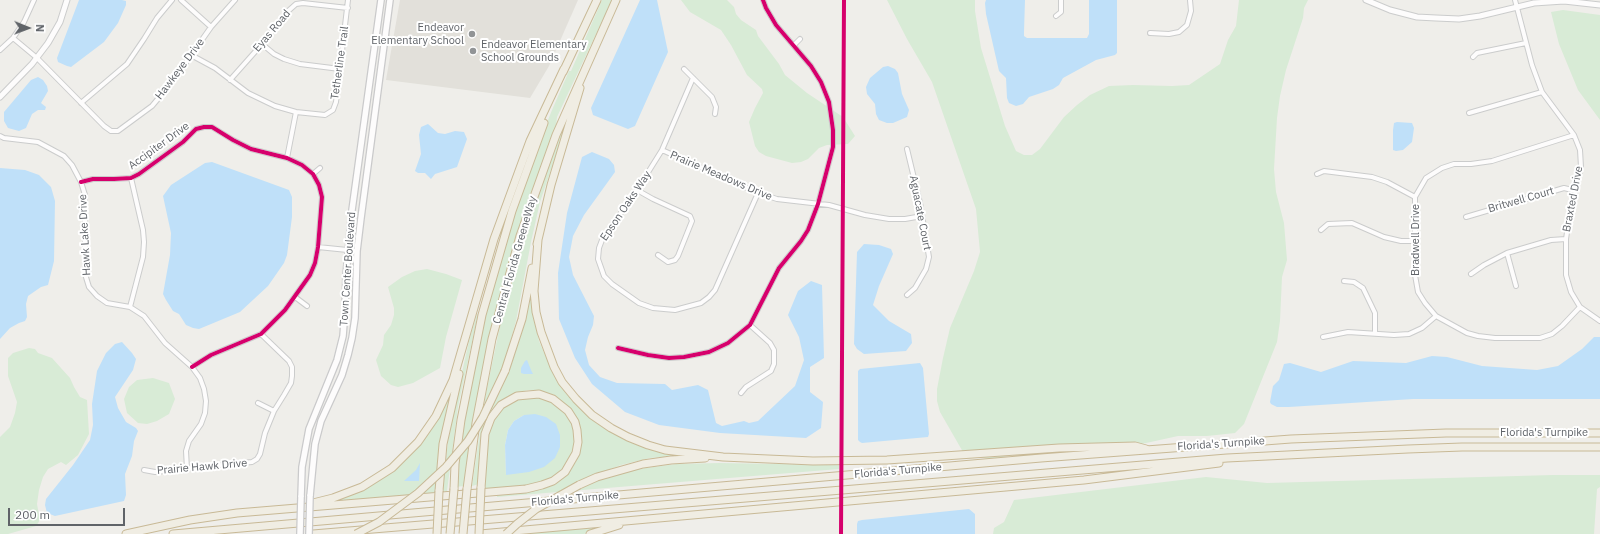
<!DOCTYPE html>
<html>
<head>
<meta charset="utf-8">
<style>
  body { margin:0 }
  #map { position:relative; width:1600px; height:534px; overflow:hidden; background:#efeeea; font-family:"IBM Plex Sans",sans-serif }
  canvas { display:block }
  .north { position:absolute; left:8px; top:8px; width:40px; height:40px; -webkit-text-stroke:3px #fff; paint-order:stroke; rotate:91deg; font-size:11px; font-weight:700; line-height:16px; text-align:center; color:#5f6368 }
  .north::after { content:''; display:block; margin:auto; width:14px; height:18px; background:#5f6368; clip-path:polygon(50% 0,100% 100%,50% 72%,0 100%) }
  .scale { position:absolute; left:8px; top:508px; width:117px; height:18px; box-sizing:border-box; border:2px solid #5f6368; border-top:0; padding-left:5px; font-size:12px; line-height:14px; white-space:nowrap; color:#5f6368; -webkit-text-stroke:3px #fff; paint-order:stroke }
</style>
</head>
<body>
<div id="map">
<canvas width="1600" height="534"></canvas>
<div class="north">N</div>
<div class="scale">200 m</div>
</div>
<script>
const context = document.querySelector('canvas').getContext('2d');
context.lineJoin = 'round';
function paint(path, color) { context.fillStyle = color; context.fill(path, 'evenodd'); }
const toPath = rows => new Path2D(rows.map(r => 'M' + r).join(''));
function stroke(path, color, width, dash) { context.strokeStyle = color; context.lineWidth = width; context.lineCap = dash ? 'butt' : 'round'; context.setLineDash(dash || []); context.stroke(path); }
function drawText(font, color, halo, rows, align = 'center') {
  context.font = font + ' "IBM Plex Sans",sans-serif'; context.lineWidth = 4; context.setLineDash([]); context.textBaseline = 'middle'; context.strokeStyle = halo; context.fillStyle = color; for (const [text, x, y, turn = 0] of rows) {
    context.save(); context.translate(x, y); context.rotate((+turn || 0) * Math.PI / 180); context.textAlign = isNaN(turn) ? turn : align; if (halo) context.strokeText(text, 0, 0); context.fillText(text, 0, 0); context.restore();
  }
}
paint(toPath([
  [400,0,578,0,549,66,530,98,386,80]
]), '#e2e0da');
paint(toPath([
  [602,0,612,0,557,117,556,127,532,190,510,259,488,344,480,386,469,451,464,486,455,487,473,367,492,286,504,245,534,155,552,110,569,71,571,71],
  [681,0,727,0,734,7,736,14,741,20,756,30,758,36,779,64,785,75,807,93,843,117,855,136,848,144,827,145,819,148,808,159,801,162,792,163,766,156,759,152,755,146,749,122,755,108,763,93,762,89,747,75,731,45,721,30,690,12],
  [887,0,975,0,975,11,981,48,1005,126,1016,151,1024,155,1032,155,1040,149,1064,117,1077,105,1090,95,1109,86,1133,85,1172,86,1189,85,1220,64,1228,40,1236,26,1239,0,1308,0,1304,8,1303,18,1286,70,1280,96,1277,118,1274,169,1276,192,1284,223,1287,260,1282,277,1280,321,1277,342,1244,424,1235,433,1207,436,1178,436,1137,445,1060,446,992,459,968,456,963,452,940,412,937,401,937,389,943,358,950,328,974,271,980,252,976,209,932,82,907,39],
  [1563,10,1600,15,1600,120,1578,90,1559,44,1551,12],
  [564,125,566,125,540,202,531,242,516,321,502,370,509,372,525,322,531,291,534,319,539,341,552,371,609,430,637,444,689,455,650,458,621,465,578,481,581,488,602,479,638,469,676,464,720,463,839,465,839,469,497,497,497,493,528,490,566,474,575,463,578,457,570,408,554,395,540,391,529,390,518,392,504,399,495,407,488,416,482,432,479,484,472,486,485,398,501,321,528,225],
  [427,269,446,274,462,280,446,337,440,368,413,383,398,387,391,385,381,376,376,360,383,345,384,335,391,325,394,315,394,308,388,287,402,277,415,271],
  [477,314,478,314,458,407,447,491,442,491,450,426,469,341],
  [29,348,35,349,38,353,52,358,70,378,74,387,80,397,87,400,89,434,78,455,66,465,61,462,48,469,43,477,39,490,37,504,40,520,36,526,8,534,0,534,0,437,10,427,15,413,17,402,8,376,8,358,13,353],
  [153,378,169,383,175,399,169,414,157,421,147,424,138,423,127,413,124,399,129,387,137,380],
  [450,397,437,493,327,503,402,463,429,433],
  [540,397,551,401,566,413,571,423,574,431,575,441,574,450,568,462,557,475,548,480,536,484,484,489,488,433,494,419,504,406,519,398],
  [524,415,506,475,505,445,508,430,514,421],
  [1553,475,1600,475,1600,487,1597,489,1594,534,993,534,994,528,1004,522,1014,500,1206,477,1267,483],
  [605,526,584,534,511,534]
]), '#d8ebd6');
paint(toPath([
  [79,0,122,0,126,1,126,5,118,23,104,42,71,67,67,66,58,62,57,58],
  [640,0,657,0,668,52,635,126,628,129,593,115,591,108],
  [986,0,1025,0,1024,32,1024,36,1027,38,1087,38,1089,34,1089,0,1117,0,1117,53,1115,55,1096,60,1063,78,1059,85,1053,89,1029,97,1023,104,1016,106,1009,103,1007,98,1006,78,999,71,986,14,985,3],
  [888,66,895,69,898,73,902,94,909,110,907,117,893,123,887,123,879,120,876,114,875,104,867,94,866,87,870,78,883,67],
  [38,77,43,80,47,86,48,91,41,103,46,107,45,110,38,110,32,114,26,128,19,131,8,128,4,121,4,112,31,80],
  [1397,122,1412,123,1414,128,1412,142,1403,150,1396,151,1393,150,1393,130,1394,123],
  [428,124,438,133,445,134,455,131,464,132,467,139,457,167,435,174,431,179,425,173,418,173,415,171,421,154,419,135,421,127],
  [592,152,609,159,614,165,615,172,584,215,573,236,569,257,573,275,594,316,593,325,588,337,585,350,589,365,600,377,617,383,665,384,672,390,698,385,708,390,716,423,722,426,744,421,749,423,758,421,795,386,804,360,799,337,788,315,798,291,811,281,822,285,824,358,810,367,810,392,823,402,821,428,806,438,720,433,659,425,625,412,592,384,575,358,559,319,558,273,567,213,582,157],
  [212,162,289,190,292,197,292,217,287,255,284,263,268,286,240,312,199,329,193,328,186,325,179,314,173,311,166,300,163,294,170,255,171,233,163,196,171,185,205,163],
  [0,168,25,170,39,175,51,187,55,201,54,261,48,285,41,287,28,296,26,304,27,317,25,321,19,323,10,328,0,339],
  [864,244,879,245,891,249,893,254,879,286,873,305,889,321,911,334,912,343,906,351,864,354,857,349,854,344,857,252],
  [1594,337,1600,337,1600,399,1413,399,1289,407,1277,407,1271,404,1270,402,1273,386,1279,380,1284,364,1290,363,1321,372,1353,361,1406,363,1432,356,1447,357,1482,366,1537,370,1558,366,1582,349],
  [122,342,132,353,136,359,133,370,115,397,118,408,126,422,136,428,138,431,134,441,132,456,125,474,126,495,124,501,55,516,47,513,45,505,46,499,73,465,90,440,93,425,92,404,97,371,106,353,115,344],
  [527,360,531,370,533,374,524,374,521,373,521,368,525,361],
  [920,363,923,368,929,434,928,437,862,443,860,442,858,440,858,371,860,369],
  [535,414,546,417,556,424,560,435,560,447,555,458,544,467,529,472,506,475,505,445,508,430,514,421,524,415],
  [420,463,419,481,404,481,416,470],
  [969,509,975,514,975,534,857,534,857,524,858,521,862,520]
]), '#bfe0f9');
const minor = toPath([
  [181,0,211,27],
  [1515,0,1532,65,1542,92,1574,135,1580,150,1581,167,1569,219,1566,239,1566,275,1571,292,1580,307,1600,321],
  [1056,16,1061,12,1061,0],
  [1150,33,1169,34,1179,32,1187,25,1191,11,1190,0],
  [13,38,37,58,104,126,111,131,118,131,152,106,173,81,211,27,235,0],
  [262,44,274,54,284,59,300,64,340,69],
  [794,45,800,39],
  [0,50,13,38,24,22,34,0],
  [191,55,215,68,248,93,275,106,296,112,325,115,333,110,336,102,348,0],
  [1473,57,1477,53,1526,43],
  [684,69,712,97,716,107,715,114],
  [693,78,662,150,637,190,602,240,599,248,598,259,604,276,612,284,639,303,653,308,675,310,701,303,709,297,715,290,758,193],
  [230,80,262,44,287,12,296,4,303,3,348,8],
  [81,103,127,64,144,39,157,18,172,0],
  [1469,113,1542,92],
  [1574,135,1492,161,1471,164,1454,164,1442,168,1426,178,1415,197,1415,275,1418,292,1425,303,1436,316,1467,333,1478,336,1495,338,1540,338,1552,334,1562,326,1580,307],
  [0,136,4,138,38,142,64,156,72,165,81,182,85,195,85,274,89,287,97,296,107,303,130,307,144,316,165,343,192,367,200,378,204,389,206,401,205,413,201,424,189,441,186,451,187,469],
  [907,149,920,203,929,257,926,269,915,288,907,295],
  [662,150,758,193,777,199,829,205,865,215,889,219,905,219,922,216],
  [287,158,296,112],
  [313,174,320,168],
  [1317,174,1324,171,1372,177,1387,182,1415,197],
  [81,182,93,179,114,179,131,178,139,174,183,142,196,129,204,127,212,127,233,140,251,149,287,158,302,165,313,174,319,185,322,197,318,247,315,263,310,275,285,310,261,334,211,355,192,367],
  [637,190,653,199,690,216,692,221,678,256,675,260,668,262,658,255],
  [1466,217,1564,188,1576,191],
  [1321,230,1328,224,1352,223,1384,237,1401,241,1414,241],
  [318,247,357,251],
  [1507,253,1516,286],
  [1471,274,1484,265,1507,253,1551,240,1566,239],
  [1344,281,1354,282,1363,288,1375,313,1375,333],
  [295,297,307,306],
  [130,307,143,257,144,242,143,230,131,178],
  [1323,337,1348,332,1394,335,1409,334,1422,328,1436,316],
  [618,348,648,355,669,358,684,357,709,352,728,343,750,325,779,268,801,241,808,230,818,204,833,147,833,130,829,102,821,82,811,66,776,25,766,8,763,0],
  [741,393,746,387,771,371,774,364,774,350,770,343,750,325],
  [258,403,274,411],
  [144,470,155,472,252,462,257,459,260,454,265,433,274,411,284,395,291,383,292,376,292,367,289,361,261,334]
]);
const tertiary = toPath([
  [1366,0,1390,10,1417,17,1436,18,1459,19,1480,16,1534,3,1564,1,1600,5],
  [0,97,32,64,48,43,60,22,67,0]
]);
const secondary = toPath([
  [310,496,315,444,321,421,342,375,348,355,352,338,355,318,357,251,361,218,390,0],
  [301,497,302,467,309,429,337,360,343,336,345,310,346,275,352,210,381,0]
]);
const motorway = toPath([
  [563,72,597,0],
  [538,240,534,291,536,312,541,332,554,367,562,382,576,399,592,415,611,428,628,437,648,445,665,450,723,457,813,461,887,460,1059,448,1135,446,1146,449],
  [537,244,551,185,580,88],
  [505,371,522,319,532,268],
  [579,485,597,477,643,464,671,460,705,458],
  [454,489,455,464,461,420,482,315,512,211,544,123],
  [467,489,476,423,492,339,520,236,556,135,616,0],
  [439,491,443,444,459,374],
  [313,503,333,498,362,487,392,468,418,442,436,416,453,380,494,239,520,168,530,141,564,69],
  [126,534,190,520,237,513,526,489,542,485,553,481,565,472,576,453,578,442,577,430,575,422,568,411,553,399,539,394,517,396,501,405,491,418,485,434,481,488],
  [173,534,1041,458,1291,439,1446,433,1600,433],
  [313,534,1227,458,1408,449,1462,447,1600,447],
  [480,534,1084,480,1219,463],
  [590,534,619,525]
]);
stroke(minor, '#cbcccc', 6);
stroke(tertiary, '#cbcccc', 7);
stroke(secondary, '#cacacb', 8);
stroke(motorway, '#c8b996', 9);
stroke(minor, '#fdfcfc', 4);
stroke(tertiary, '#fdfcfc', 5);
stroke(secondary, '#fdfcfc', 5.5);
stroke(motorway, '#f0ede3', 7);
const secondaryBridge = toPath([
  [300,534,301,497],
  [309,534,310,496]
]);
const motorwayBridge = toPath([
  [356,534,379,522,418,493,446,467,468,441,483,417,505,371],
  [437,534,439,491],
  [450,534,454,489],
  [463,534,467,489],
  [479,534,481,488],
  [506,534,517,524,536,509,579,485]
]);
stroke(secondaryBridge, '#cacacb', 8, []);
stroke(motorwayBridge, '#c8b996', 9, []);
stroke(secondaryBridge, '#fdfcfc', 5.5);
stroke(motorwayBridge, '#f0ede3', 7);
stroke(toPath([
  [81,182,93,179,114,179,131,178,139,174,183,142,196,129,204,127,212,127,233,140,251,149,287,158,302,165,313,174,319,185,322,197,318,247,315,263,310,275,285,310,261,334,211,355,192,367],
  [618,348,648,355,669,358,684,357,709,352,728,343,750,325,779,268,801,241,808,230,818,204,833,147,833,130,829,102,821,82,811,66,776,25,766,8,763,0],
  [841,534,844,0]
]), '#d6006c', 4);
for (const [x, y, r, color] of [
  [472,34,4,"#919496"],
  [473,51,4,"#919496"]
]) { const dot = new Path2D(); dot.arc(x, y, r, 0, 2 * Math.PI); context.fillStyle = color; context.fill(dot); stroke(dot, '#fff', 1.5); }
drawText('11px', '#5f6368', '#fff', [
  ["Endeavor",464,28],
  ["Elementary School",464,41],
  ["Endeavor Elementary",481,45,"left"],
  ["School Grounds",481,58,"left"]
], 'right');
drawText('11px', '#5f6368', '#fff', [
  ["Eyas Road",272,31,-50],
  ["Tetherline Trail",340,63,-82],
  ["Hawkeye Drive",180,69,-53],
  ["Accipiter Drive",159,146,-36],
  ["Prairie Meadows Drive",721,176,23],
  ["Braxted Drive",1573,199,-79],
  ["Britwell Court",1521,200,-16],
  ["Epson Oaks Way",626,206,-56],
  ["Aguacate Court",920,213,79],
  ["Hawk Lake Drive",85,235,-93],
  ["Bradwell Drive",1416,240,-90],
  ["Central Florida GreeneWay",515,260,-74],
  ["Town Center Boulevard",348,269,-86],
  ["Florida's Turnpike",1544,433],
  ["Florida's Turnpike",1221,444,-4],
  ["Prairie Hawk Drive",202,467,-5],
  ["Florida's Turnpike",898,471,-5],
  ["Florida's Turnpike",575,499,-5]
]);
</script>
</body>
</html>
